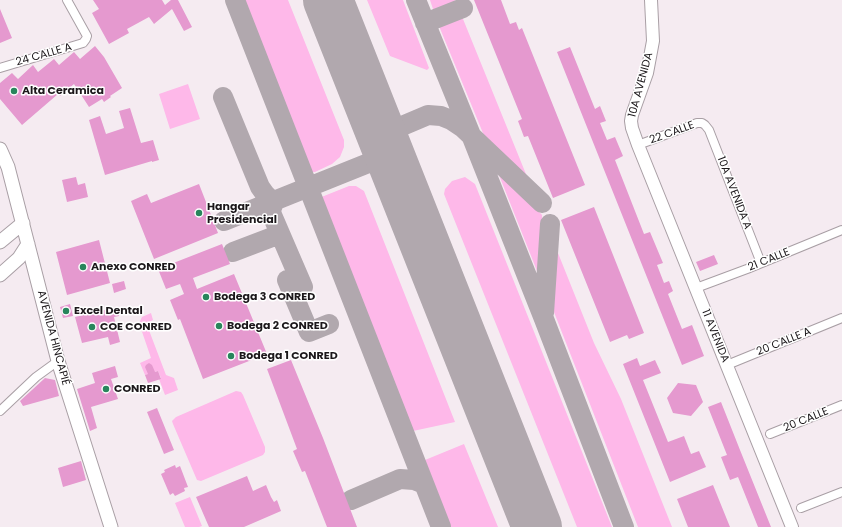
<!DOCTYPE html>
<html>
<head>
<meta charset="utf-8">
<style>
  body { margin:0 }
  canvas { display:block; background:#f5ebf1 }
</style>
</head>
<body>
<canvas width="842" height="527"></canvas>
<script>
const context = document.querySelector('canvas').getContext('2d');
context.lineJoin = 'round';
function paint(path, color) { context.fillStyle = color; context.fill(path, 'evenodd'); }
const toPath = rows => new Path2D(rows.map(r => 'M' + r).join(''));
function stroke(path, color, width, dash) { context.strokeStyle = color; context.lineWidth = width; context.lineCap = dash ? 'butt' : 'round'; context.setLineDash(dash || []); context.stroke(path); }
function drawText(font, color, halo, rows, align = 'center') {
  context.font = font + ' Poppins,sans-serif'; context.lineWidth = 3; context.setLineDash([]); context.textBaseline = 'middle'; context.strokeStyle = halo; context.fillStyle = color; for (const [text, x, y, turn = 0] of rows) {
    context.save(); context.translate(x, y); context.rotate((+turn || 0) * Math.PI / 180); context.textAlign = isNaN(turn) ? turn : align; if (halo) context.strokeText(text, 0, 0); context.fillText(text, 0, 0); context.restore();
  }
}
paint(toPath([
  [244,0,288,0,344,140,344,147,340,157,332,164,315,172,312,172,309,169],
  [367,0,403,0,429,68,427,70,390,56],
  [430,0,455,0,452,5,438,11,433,9],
  [457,16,463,19,530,184,528,184,485,138,439,26,441,22],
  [188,84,200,119,170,129,159,94],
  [497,168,500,170,542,215,544,274,542,277,539,276,497,170],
  [465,177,475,184,612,527,577,527,444,194,445,189,452,181],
  [349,186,356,186,364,191,455,422,413,431,319,198],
  [554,243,594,343,621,399,672,527,638,527,552,307,551,301],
  [151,313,153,320,149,322,147,325,166,375,174,378,178,390,165,395,159,379,161,378,158,371,145,375,140,363,151,358,139,323,142,317],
  [236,391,241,392,243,395,265,447,265,452,263,455,201,481,197,480,173,424,172,421,176,417],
  [464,444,498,527,451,527,425,460],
  [190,497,202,526,199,527,185,527,175,503]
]), '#feb8e9');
stroke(toPath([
  [235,0,441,527],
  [416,0,471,135,544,319,624,527],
  [425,23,463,8],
  [223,97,260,187,265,194,270,199,275,200,271,210,272,215,303,287,292,292],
  [377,123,385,127,394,128,402,126],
  [371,162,380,153,390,138,402,126,428,115,441,116,451,120,463,128,542,203],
  [224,221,371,162,383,161,393,164],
  [233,252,275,236,282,239],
  [287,280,309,332,329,324],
  [544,313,550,224],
  [351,500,400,479,414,480,424,484]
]), '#b1a8ae', 20);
stroke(toPath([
  [328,0,537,527]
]), '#b1a8ae', 50);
paint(toPath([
  [93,0,162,0,165,5,171,0,178,0,192,27,184,31,172,9,154,24,149,17,127,29,129,33,109,44,92,13,99,9],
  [474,0,501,0,510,24,516,22,519,30,522,28,585,185,553,198,528,136,524,137,518,121,522,119],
  [0,9,12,38,0,43],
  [95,46,104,57,122,88,110,96,111,97,104,102,102,99,89,107,74,84,60,96,58,94,22,125,0,99,0,83,12,73,18,79,33,65,38,72,54,59,59,65,74,52,80,59],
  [570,47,595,109,600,106,606,121,600,123,607,140,615,137,623,156,615,160,644,234,650,232,663,263,657,265,664,283,669,281,673,291,668,294,682,329,692,325,704,356,682,365,557,52],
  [130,108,141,143,153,140,159,160,152,162,152,161,105,175,89,120,100,116,106,134,124,128,119,111],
  [76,177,78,185,85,183,88,197,67,202,62,180],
  [199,184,218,233,154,259,131,201,147,194,151,203],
  [594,207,644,333,629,339,627,335,610,342,561,220],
  [99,240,110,283,67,295,56,252],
  [222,244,230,264,193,278,197,289,234,274,267,354,203,379,180,319,178,320,170,300,184,294,180,284,166,289,158,269],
  [714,255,718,264,700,271,696,262],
  [124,281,126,289,114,293,112,284],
  [70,304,73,316,63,318,60,307],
  [117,307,119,316,114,317,120,342,110,345,108,337,82,343,75,317],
  [637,358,640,366,655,360,661,373,643,380,668,442,684,436,691,454,699,451,706,467,670,482,623,364],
  [291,360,323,438,357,527,327,527,305,471,302,472,293,451,297,449,267,369],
  [149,363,152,365,155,372,158,371,161,379,148,383,145,375,148,374,145,367,146,365],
  [115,366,118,377,111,379,118,399,91,407,97,428,90,431,77,389,95,383,92,373],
  [45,378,55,380,59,396,23,406,20,401],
  [678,383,696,385,703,402,691,416,673,413,667,398],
  [721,402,740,450,771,527,758,527,738,477,730,480,721,457,727,455,708,407],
  [157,408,174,450,164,454,147,412],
  [81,461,86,480,63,487,58,468],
  [175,465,176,468,180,466,188,487,184,488,185,491,175,496,173,493,170,495,161,474,165,472,164,470],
  [247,476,253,491,266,485,271,497,274,502,277,500,281,511,244,527,209,527,196,497],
  [713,485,730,527,688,527,677,499]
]), '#e599cf');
const minor = toPath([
  [0,68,83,43,86,39,87,36,67,0],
  [638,145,697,123,702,123,705,125,709,130,761,263],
  [696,288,747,269,842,230],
  [727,365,842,318],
  [0,411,36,377,58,361],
  [770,434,842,405],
  [801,508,842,492]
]);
const secondary = toPath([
  [651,0,653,41,647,73,632,115,631,121,632,128,638,145,792,527]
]);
const primary = toPath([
  [0,149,8,167,58,361,111,527],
  [0,242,23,223],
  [0,275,19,258,28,244]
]);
stroke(minor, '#a99fa5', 10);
stroke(secondary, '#a99fa5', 14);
stroke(primary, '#a99fa5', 15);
stroke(minor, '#fff', 8);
stroke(secondary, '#fff', 12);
stroke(primary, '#fff', 13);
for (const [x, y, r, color] of [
  [14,91,4,"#28855c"],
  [199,213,4,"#28855c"],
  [83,267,4,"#28855c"],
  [206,297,4,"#28855c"],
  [66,311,4,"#28855c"],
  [219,326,4,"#28855c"],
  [92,327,4,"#28855c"],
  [231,356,4,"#28855c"],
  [106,389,4,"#28855c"]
]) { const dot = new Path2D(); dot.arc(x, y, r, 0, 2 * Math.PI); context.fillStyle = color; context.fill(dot); stroke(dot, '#fff', 1.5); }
drawText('11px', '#1c181b', '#fff', [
  ["24 CALLE A",44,55,-16],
  ["10A AVENIDA",641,85,-75],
  ["22 CALLE",672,133,-20],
  ["10A AVENIDA A",734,193,69],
  ["21 CALLE",769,260,-22],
  ["11 AVENIDA",715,336,68],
  ["AVENIDA HINCAPIÉ",53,338,75],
  ["20 CALLE A",784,342,-22],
  ["20 CALLE",806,420,-22]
]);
drawText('bold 11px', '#1c181b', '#fff', [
  ["Alta Ceramica",22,91],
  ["Hangar",207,207],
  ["Presidencial",207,220],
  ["Anexo CONRED",91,267],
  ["Bodega 3 CONRED",214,297],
  ["Excel Dental",74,311],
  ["Bodega 2 CONRED",227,326],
  ["COE CONRED",100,327],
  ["Bodega 1 CONRED",239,356],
  ["CONRED",114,389]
], 'left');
</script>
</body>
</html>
